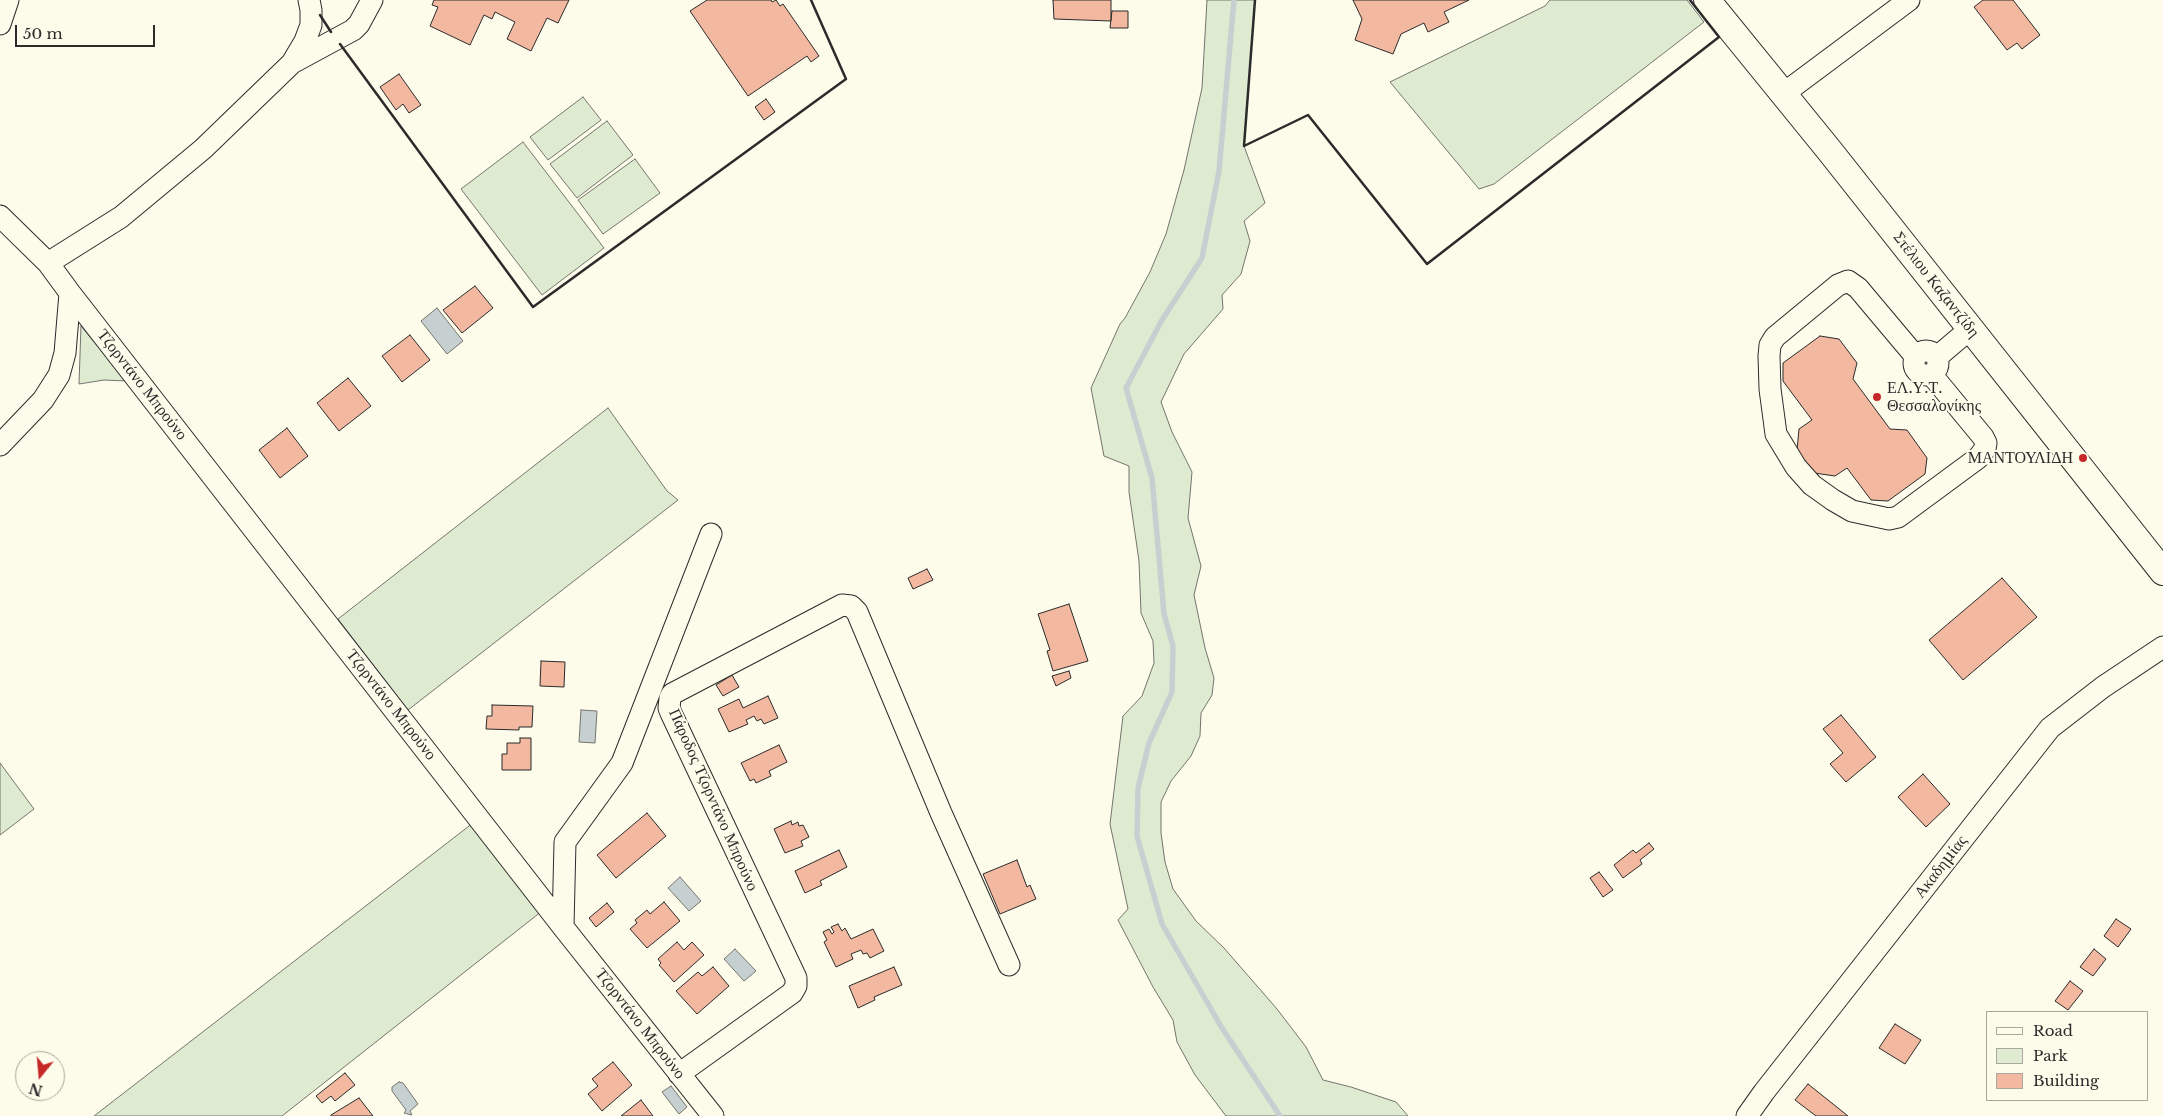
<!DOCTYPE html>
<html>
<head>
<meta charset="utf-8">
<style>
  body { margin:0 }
  #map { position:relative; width:2163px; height:1116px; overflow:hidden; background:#fdfbea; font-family:"Libre Baskerville",serif }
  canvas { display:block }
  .legend { position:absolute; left:1986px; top:1011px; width:162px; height:90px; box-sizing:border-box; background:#fdfbea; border:1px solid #a9a89e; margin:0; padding:6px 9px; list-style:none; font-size:15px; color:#2b2b2b }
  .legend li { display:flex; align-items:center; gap:10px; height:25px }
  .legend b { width:25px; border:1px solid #a9a89e }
  .north { position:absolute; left:15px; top:1051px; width:50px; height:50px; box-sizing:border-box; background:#fdfbea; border:1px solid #a9a89e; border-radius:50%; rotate:197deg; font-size:14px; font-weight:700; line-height:20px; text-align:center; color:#2b2b2b }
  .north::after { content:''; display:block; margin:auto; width:18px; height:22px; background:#c62828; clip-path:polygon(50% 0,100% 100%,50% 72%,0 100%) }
  .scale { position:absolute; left:15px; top:25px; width:140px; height:22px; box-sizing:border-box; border:2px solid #2b2b2b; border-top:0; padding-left:6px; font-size:15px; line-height:18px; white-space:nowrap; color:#2b2b2b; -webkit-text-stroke:4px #fdfbea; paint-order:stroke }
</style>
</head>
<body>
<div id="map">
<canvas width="2163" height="1116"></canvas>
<ul class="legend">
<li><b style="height:6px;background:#fdfbea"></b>Road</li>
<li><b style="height:14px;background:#deebd1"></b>Park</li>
<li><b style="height:14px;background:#f2b8a0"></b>Building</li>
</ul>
<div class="north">N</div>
<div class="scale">50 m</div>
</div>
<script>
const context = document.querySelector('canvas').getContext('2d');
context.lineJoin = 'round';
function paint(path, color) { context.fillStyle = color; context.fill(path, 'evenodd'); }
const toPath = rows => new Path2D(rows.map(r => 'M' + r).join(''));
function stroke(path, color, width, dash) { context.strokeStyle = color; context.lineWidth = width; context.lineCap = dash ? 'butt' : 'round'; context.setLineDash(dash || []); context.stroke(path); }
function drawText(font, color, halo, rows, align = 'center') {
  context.font = font + ' "Libre Baskerville",serif'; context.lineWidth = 4; context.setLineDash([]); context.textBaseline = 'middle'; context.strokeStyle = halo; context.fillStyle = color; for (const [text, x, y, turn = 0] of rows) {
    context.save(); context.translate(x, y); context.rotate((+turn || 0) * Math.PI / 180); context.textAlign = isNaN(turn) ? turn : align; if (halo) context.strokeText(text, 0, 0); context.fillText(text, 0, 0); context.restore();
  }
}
const green = toPath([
  [1207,0,1255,0,1244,146,1265,203,1244,221,1250,241,1241,274,1222,295,1223,309,1184,354,1161,402,1172,432,1192,472,1188,518,1201,566,1194,595,1205,648,1214,678,1212,695,1201,713,1200,736,1191,756,1171,781,1161,802,1161,833,1165,862,1173,889,1196,921,1224,948,1277,1009,1306,1047,1323,1080,1351,1087,1396,1102,1408,1116,1226,1116,1195,1075,1177,1042,1173,1020,1153,987,1118,920,1128,909,1110,824,1123,716,1142,696,1154,663,1153,641,1141,613,1139,561,1129,492,1129,466,1104,456,1091,388,1120,324,1125,318,1150,272,1166,234,1184,170,1202,88,1207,0],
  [1550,0,1687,0,1704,22,1494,184,1479,189,1390,82,1545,6,1550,0],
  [583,97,601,120,548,160,530,137,583,97],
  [607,121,633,155,577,198,550,164,607,121],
  [523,142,604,248,542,295,461,189,523,142],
  [635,159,660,193,603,234,578,200,635,159],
  [81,326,126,381,104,380,79,384,81,326],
  [608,408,667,491,678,500,408,710,338,619,608,408],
  [0,763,34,809,0,835,0,763],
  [473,823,542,911,282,1116,94,1116,473,823]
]);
paint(green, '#deebd1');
stroke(green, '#74746e', 1);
const water = toPath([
  [437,308,463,341,447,354,421,321,437,308],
  [581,710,597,711,595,743,579,742,581,710],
  [680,877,701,901,689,911,668,888,680,877],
  [735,949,756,971,744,981,724,959,735,949],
  [399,1082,403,1083,418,1104,410,1111,412,1115,404,1113,406,1110,392,1091,392,1087,399,1082],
  [671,1086,687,1107,679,1114,662,1092,671,1086]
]);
paint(water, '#c7d0d0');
stroke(water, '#74746e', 1);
stroke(toPath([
  [1234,0,1219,171,1202,258,1162,320,1126,388,1152,478,1164,614,1173,646,1172,692,1149,743,1138,788,1137,836,1162,924,1222,1028,1280,1116]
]), '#c7d0d0', 5.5);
const building = toPath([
  [434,0,569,0,558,23,547,18,531,51,507,39,515,22,495,12,492,19,484,15,470,45,430,26,438,7,432,5,434,0],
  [707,0,771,0,772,2,776,0,780,6,783,4,819,56,811,62,807,56,748,96,690,11,707,0],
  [1053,0,1111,0,1111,21,1054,19,1053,0],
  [1353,0,1469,0,1444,12,1449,22,1428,32,1424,23,1401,34,1393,54,1355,40,1362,19,1353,0],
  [1983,0,2013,0,2040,35,2022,49,2017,43,2007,50,1974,7,1983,0],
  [1112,11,1128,11,1128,28,1110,28,1112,11],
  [399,74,421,105,409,113,403,104,396,110,380,87,399,74],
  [766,99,775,112,764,120,755,107,766,99],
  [475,286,493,308,462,333,443,310,475,286],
  [410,335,430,360,402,382,382,356,410,335],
  [1820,336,1839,339,1857,363,1853,379,1890,429,1907,430,1927,458,1925,474,1888,501,1871,500,1847,468,1835,476,1814,473,1797,450,1799,429,1812,420,1783,381,1783,363,1820,336],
  [348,378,371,406,339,431,317,403,348,378],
  [287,428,308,456,280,478,259,450,287,428],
  [927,569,933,580,913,589,908,578,927,569],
  [2002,578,2037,617,1963,680,1929,640,2002,578],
  [1069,604,1088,661,1053,671,1047,651,1050,650,1038,614,1069,604],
  [541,661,565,662,564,687,540,686,541,661],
  [1069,671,1071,678,1056,686,1052,676,1069,671],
  [732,675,739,687,723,696,716,685,732,675],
  [768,696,778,718,764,724,761,719,757,721,754,716,746,720,748,724,729,732,718,709,739,699,743,708,768,696],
  [492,705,533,706,532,727,519,727,519,730,486,729,487,716,492,716,492,705],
  [1841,715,1876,757,1846,782,1830,764,1843,753,1823,729,1841,715],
  [520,738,531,738,531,770,502,770,502,754,507,754,507,743,520,743,520,738],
  [779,745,787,762,769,771,771,776,756,783,754,779,750,781,741,763,779,745],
  [1923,774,1950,804,1926,827,1898,797,1923,774],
  [647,813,666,836,616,878,597,855,647,813],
  [791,821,792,825,798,822,799,826,803,825,809,837,801,841,803,846,785,853,774,829,791,821],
  [1649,843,1654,849,1640,860,1642,864,1623,878,1614,865,1633,850,1636,853,1649,843],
  [839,850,847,867,820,881,822,885,805,893,795,871,839,850],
  [1017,860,1027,887,1030,885,1036,899,1000,914,983,874,1017,860],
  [1599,872,1613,890,1603,897,1590,878,1599,872],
  [664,902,680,921,647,948,630,929,637,923,635,920,647,910,650,914,664,902],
  [607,903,614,912,596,927,589,918,607,903],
  [2116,919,2131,929,2118,947,2104,936,2116,919],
  [838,924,842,931,845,928,851,939,873,929,884,951,870,958,867,953,863,954,861,950,851,954,853,959,836,967,824,942,827,940,823,932,829,929,832,934,834,932,831,927,838,924],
  [677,942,684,950,692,942,704,955,674,982,659,965,661,963,658,959,677,942],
  [2094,949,2106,959,2093,976,2080,967,2094,949],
  [713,967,729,986,697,1014,676,991,698,972,702,976,713,967],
  [894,967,902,985,874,997,875,1000,858,1008,849,986,894,967],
  [2070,981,2083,991,2068,1010,2055,1001,2070,981],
  [1895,1024,1921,1040,1905,1064,1879,1048,1895,1024],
  [613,1062,632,1085,602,1111,588,1094,598,1086,592,1079,613,1062],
  [345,1073,355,1085,335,1101,331,1096,322,1103,316,1096,345,1073],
  [1808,1084,1848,1116,1816,1116,1795,1100,1808,1084],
  [359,1098,373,1116,331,1116,331,1115,359,1098],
  [641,1100,653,1116,621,1116,641,1100]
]);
paint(building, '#f2b8a0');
stroke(building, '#2b2b2b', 1);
const minor = toPath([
  [0,24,8,0],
  [292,63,305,41,311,25,311,10,309,0],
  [1783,94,1909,0],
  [0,216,48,263,70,293,65,353,59,375,43,400,0,445],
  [48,263,121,217,203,149,292,63,353,30,359,24,372,0],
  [70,293,563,927,713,1116],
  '1914 363a12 12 0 1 1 24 0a12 12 0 1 1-24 0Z',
  [1916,357,1858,288,1848,281,1838,285,1775,337,1770,345,1769,356,1770,389,1776,434,1796,467,1812,485,1833,500,1852,511,1889,519,1898,517,1978,458,1985,449,1986,443,1983,437,1931,374],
  [1937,357,1970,329],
  [563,927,565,842,622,763,711,534],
  [679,1074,785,998,792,993,796,986,796,978,671,713,669,708,670,698,672,694,842,605,851,606,857,612,941,813,1009,965],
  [1747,1116,1764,1092,2050,728,2103,687,2163,647]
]);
const major = toPath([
  [1707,0,1829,150,2163,572]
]);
stroke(minor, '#2b2b2b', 23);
stroke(major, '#2b2b2b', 28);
stroke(minor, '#fdfbea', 21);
stroke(major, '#fdfbea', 26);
stroke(toPath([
  [1255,0,1244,146,1308,115,1427,264,1719,37,1690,0],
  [320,15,331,32],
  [340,44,533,307,846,79,811,0]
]), '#2b2b2b', 2.5);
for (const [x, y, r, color] of [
  [1877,397,5,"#c62828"],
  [2083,458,5,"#c62828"]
]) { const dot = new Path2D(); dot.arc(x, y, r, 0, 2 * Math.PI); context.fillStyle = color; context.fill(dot); stroke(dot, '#fdfbea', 2); }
drawText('16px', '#2b2b2b', '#fdfbea', [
  ["Στέλιου Καζαντζίδη",1936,285,52],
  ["Τζορντάνο Μπρούνο",142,385,52],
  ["Τζορντάνο Μπρούνο",391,705,52],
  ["Πάροδος Τζορντάνο Μπρούνο",713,800,66],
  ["Ακαδημίας",1941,867,-52],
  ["Τζορντάνο Μπρούνο",640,1024,52]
]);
drawText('16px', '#2b2b2b', '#fdfbea', [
  ["ΕΛ.Υ.Τ.",1887,388],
  ["Θεσσαλονίκης",1887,406],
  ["ΜΑΝΤΟΥΛΙΔΗ",2073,458,"right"]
], 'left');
</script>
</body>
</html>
